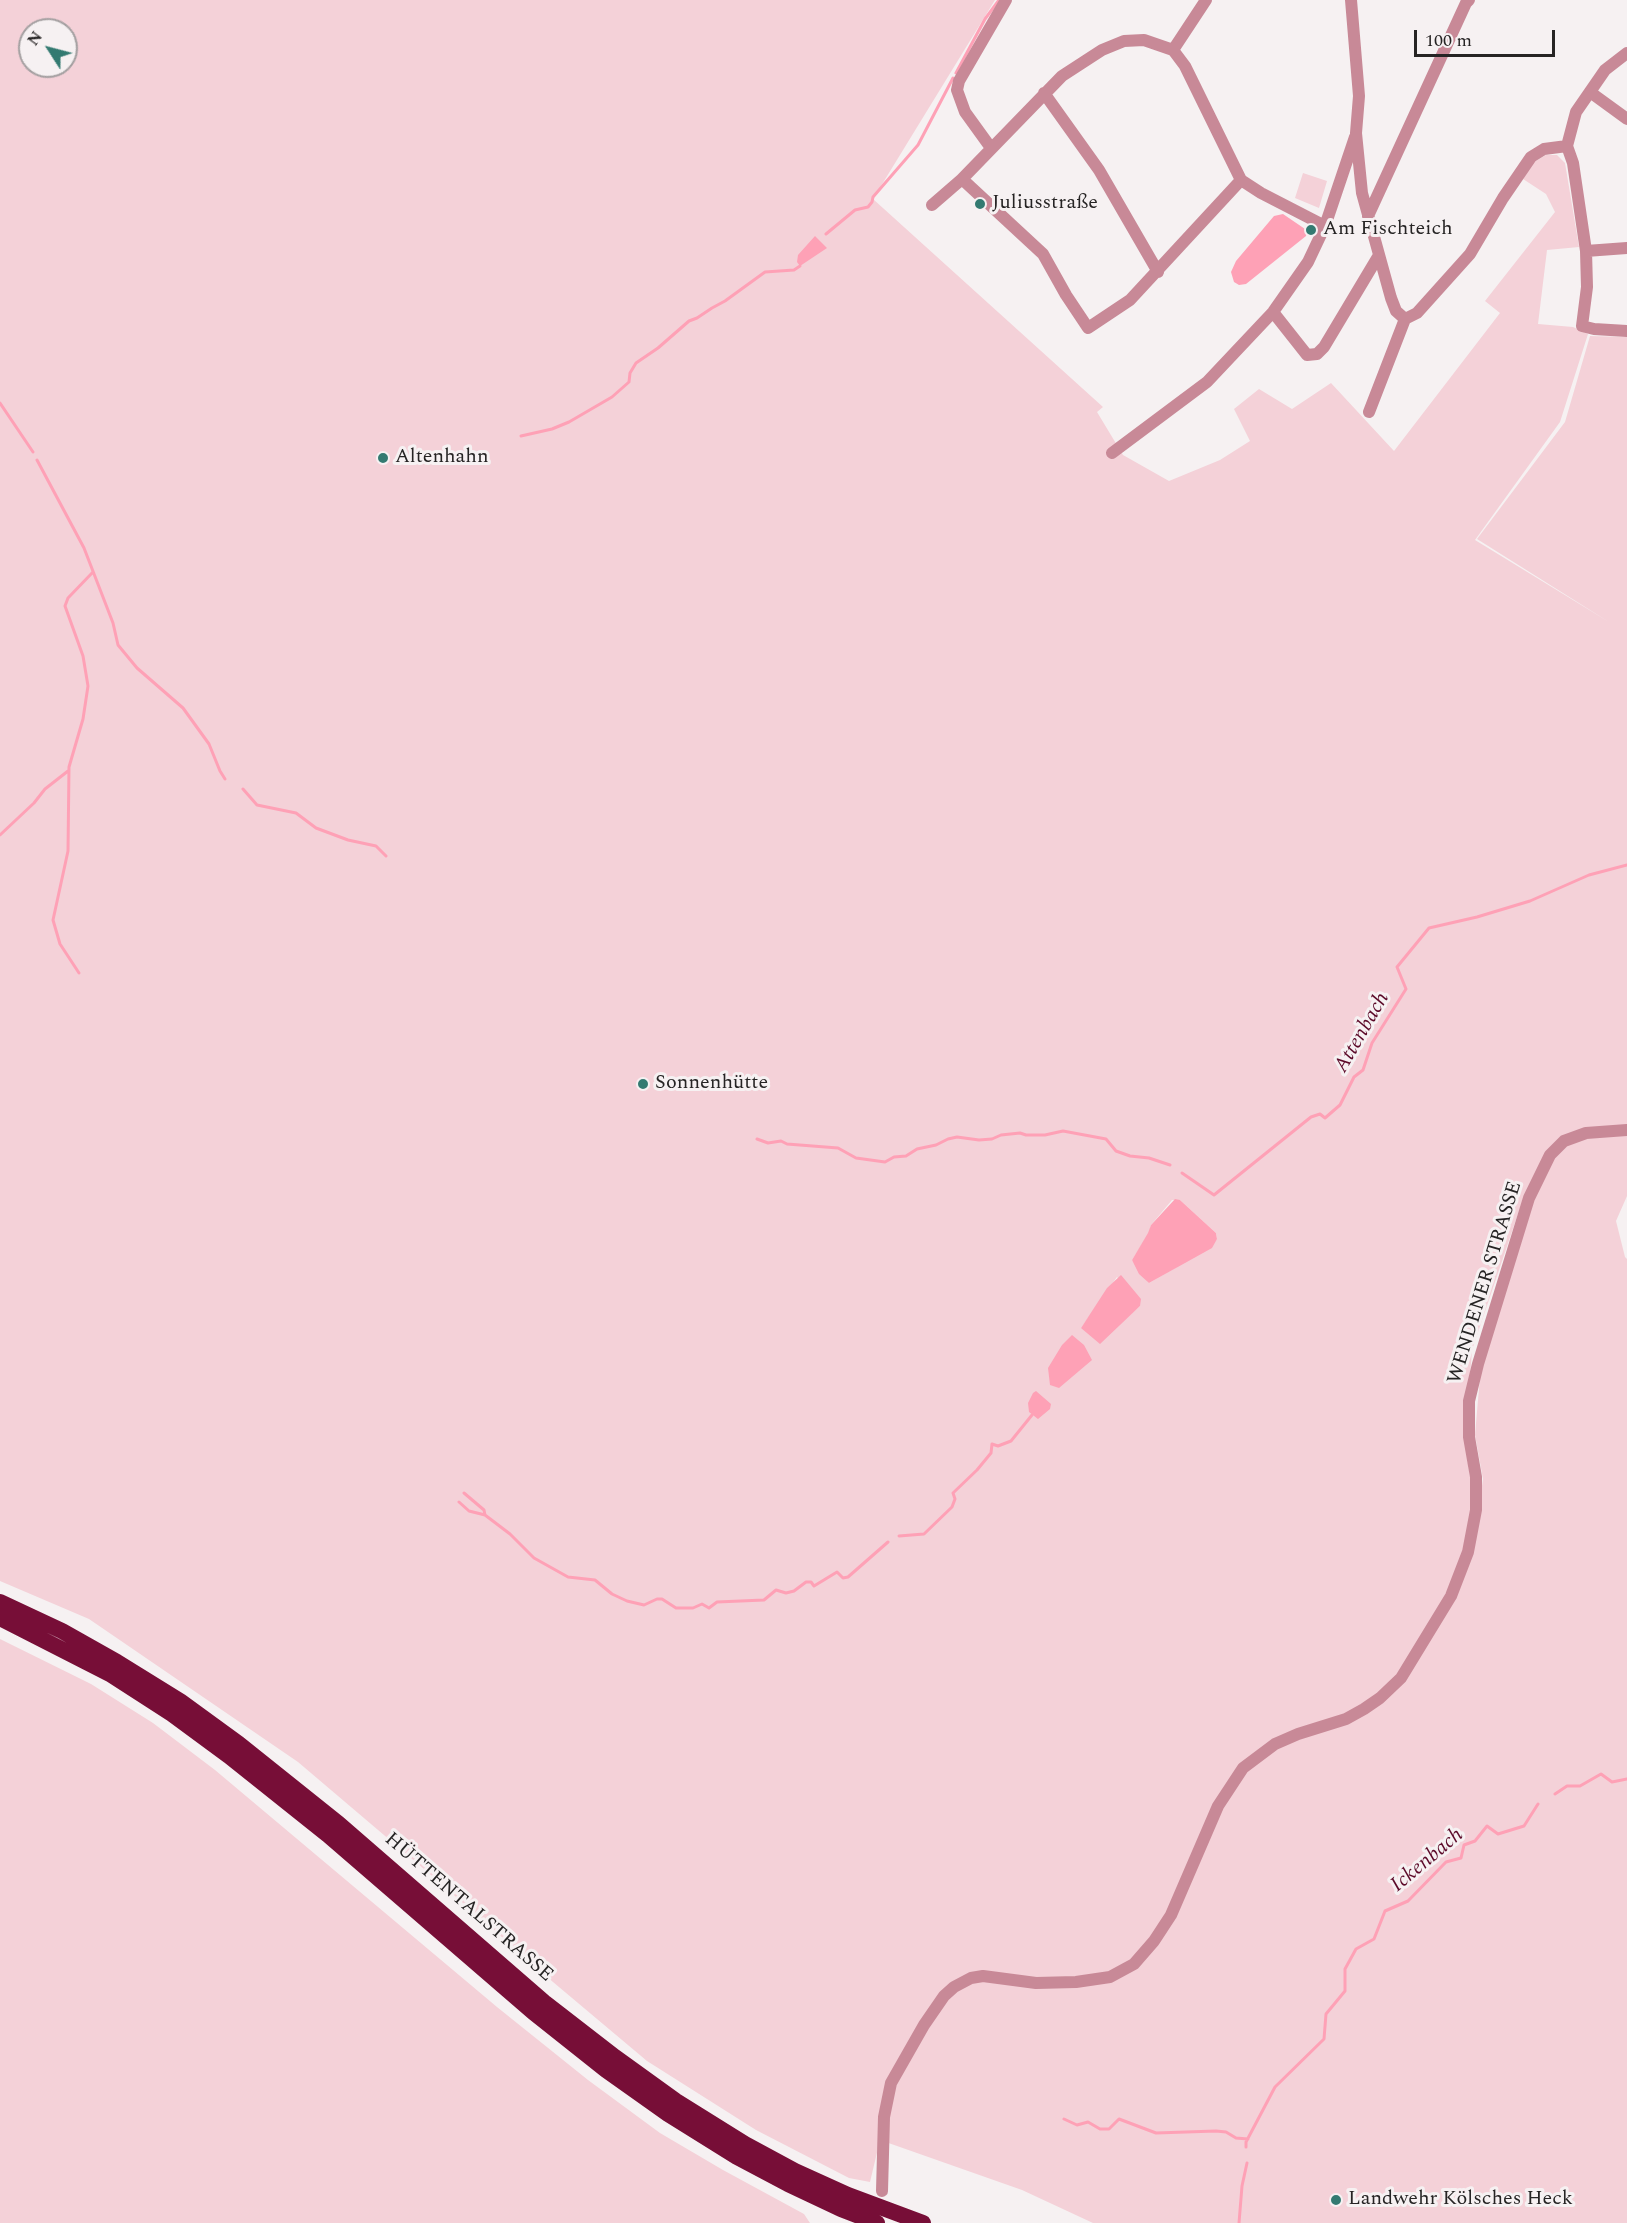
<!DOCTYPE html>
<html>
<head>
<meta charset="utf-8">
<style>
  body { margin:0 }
  #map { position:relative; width:1627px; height:2223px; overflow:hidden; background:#f6f1f2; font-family:Spectral,serif }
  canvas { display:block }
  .north { position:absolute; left:18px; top:18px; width:60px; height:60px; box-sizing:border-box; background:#f6f1f2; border:2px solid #a39fa0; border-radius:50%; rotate:306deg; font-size:16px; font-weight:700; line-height:24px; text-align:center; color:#262424 }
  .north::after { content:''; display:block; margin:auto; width:21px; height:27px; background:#337a71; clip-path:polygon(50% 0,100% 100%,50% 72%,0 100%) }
  .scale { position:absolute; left:1414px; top:30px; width:141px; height:27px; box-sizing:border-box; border:3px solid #262424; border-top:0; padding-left:8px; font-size:18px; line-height:21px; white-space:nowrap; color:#262424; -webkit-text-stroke:4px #f6f1f2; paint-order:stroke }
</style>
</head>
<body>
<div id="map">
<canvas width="1627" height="2223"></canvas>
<div class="north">N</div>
<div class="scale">100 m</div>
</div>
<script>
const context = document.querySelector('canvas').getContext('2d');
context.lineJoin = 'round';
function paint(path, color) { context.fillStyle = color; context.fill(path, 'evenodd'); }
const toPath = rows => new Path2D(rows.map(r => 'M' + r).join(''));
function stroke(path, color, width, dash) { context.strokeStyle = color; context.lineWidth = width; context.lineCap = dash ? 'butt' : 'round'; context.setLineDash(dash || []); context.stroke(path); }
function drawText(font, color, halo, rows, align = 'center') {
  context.font = font + ' Spectral,serif'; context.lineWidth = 6; context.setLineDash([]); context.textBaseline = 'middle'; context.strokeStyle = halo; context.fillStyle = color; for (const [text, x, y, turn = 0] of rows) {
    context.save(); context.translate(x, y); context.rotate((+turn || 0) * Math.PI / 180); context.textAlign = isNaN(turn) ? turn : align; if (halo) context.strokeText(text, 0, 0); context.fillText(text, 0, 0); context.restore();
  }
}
paint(toPath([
  [0,0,995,0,873,199,1103,407,1097,412,1123,455,1169,481,1220,460,1250,441,1234,409,1259,389,1292,409,1331,383,1394,451,1500,313,1485,301,1555,212,1546,194,1523,179,1534,162,1546,155,1557,155,1565,163,1579,247,1547,250,1538,324,1573,327,1588,334,1560,422,1475,540,1609,622,1477,539,1565,422,1590,336,1627,337,1627,1196,1616,1221,1625,1257,1627,1259,1627,2223,1093,2223,1022,2190,880,2140,870,2182,849,2178,756,2130,647,2061,553,1982,431,1875,298,1762,89,1619,0,1581],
  [30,30,66,30,66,66,30,66],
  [1172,1200,1180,1200,1216,1233,1217,1239,1177,1267,1149,1283,1132,1260,1149,1233,1151,1225],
  [1522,1202,1481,1365,1475,1435,1483,1479,1474,1540,1474,1504,1465,1443,1472,1350],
  [1117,1277,1140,1306,1119,1324,1081,1328],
  [1303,173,1327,181,1319,208,1295,198],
  [0,1639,91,1684,153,1723,215,1770,497,2007,588,2080,660,2133,723,2170,804,2214,810,2223,0,2223]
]), '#f4d1d8');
paint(toPath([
  [1283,214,1305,229,1307,233,1306,236,1246,284,1239,285,1234,282,1231,272,1236,261,1274,216],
  [815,236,827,248,800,266,797,262,798,255],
  [1175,1199,1180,1200,1216,1233,1217,1239,1212,1248,1149,1283,1139,1274,1132,1260,1148,1233,1151,1225],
  [1121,1275,1141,1299,1140,1306,1100,1344,1081,1328,1107,1288],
  [1072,1335,1084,1345,1092,1360,1059,1388,1050,1385,1048,1368,1062,1345],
  [1036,1391,1051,1404,1050,1409,1038,1419,1029,1412,1028,1403,1033,1393]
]), '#fea1b6');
stroke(toPath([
  [956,73,985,19,999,0],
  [826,234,855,210,868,207,872,202,873,197,918,145,953,78],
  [0,403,33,452],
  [521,436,552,429,569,422,612,397,629,382,630,373,636,363,658,348,689,321,697,318,712,308,725,301,765,272,794,270,800,266],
  [37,460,84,548,113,623,118,645,137,668,183,708,209,744,220,771,225,779],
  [243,789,257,805,296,813,316,828,348,840,376,846,386,856],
  [0,835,34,803,45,789,68,771],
  [79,973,60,944,53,920,68,851,69,767,83,719,88,686,83,656,65,606,68,598,93,572],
  [757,1139,768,1143,781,1141,787,1144,838,1148,856,1158,885,1162,894,1157,906,1156,917,1149,936,1145,948,1139,957,1137,979,1140,992,1139,1001,1135,1020,1133,1026,1135,1045,1135,1063,1131,1106,1139,1116,1151,1130,1156,1149,1158,1170,1165],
  [1182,1173,1214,1195,1311,1117,1320,1114,1325,1118,1340,1105,1354,1077,1363,1070,1372,1043,1406,989,1397,967,1429,928,1477,917,1530,901,1589,875,1627,865],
  [464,1493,484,1510,485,1515,510,1534,534,1558,568,1577,595,1580,612,1594,627,1601,644,1605,657,1599,662,1599,676,1608,693,1608,702,1604,709,1608,717,1602,764,1600,776,1590,786,1593,794,1591,806,1582,811,1582,814,1586,837,1572,843,1578,848,1577,888,1542],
  [459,1502,469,1511,485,1515],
  [899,1536,924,1534,952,1507,955,1499,953,1493,977,1470,991,1453,992,1444,998,1446,1011,1441,1032,1415],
  [1555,1794,1567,1786,1580,1786,1601,1774,1612,1782,1627,1779],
  [1064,2119,1077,2125,1088,2122,1100,2129,1109,2129,1119,2119,1156,2133,1216,2131,1226,2132,1236,2138,1248,2139],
  [1246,2147,1246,2142,1275,2087,1324,2039,1326,2014,1345,1991,1345,1969,1356,1949,1374,1939,1385,1911,1408,1901,1446,1862,1461,1858,1464,1845,1475,1841,1487,1826,1498,1834,1524,1826,1538,1804],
  [1239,2223,1242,2186,1247,2163]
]), '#fea1b6', 3);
stroke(toPath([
  [1351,0,1359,96,1356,133,1362,193,1391,298,1396,311,1405,319,1417,313,1470,254,1503,198,1531,157,1544,149,1567,146],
  [1173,50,1206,0],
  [1590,92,1627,119],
  [1044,93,1099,170,1158,272],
  [1567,146,1573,163,1586,251,1587,287,1582,326,1594,329,1627,331],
  [1567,146,1576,112,1605,70,1627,53],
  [991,148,965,112,957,90,959,81,1006,0],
  [962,179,1062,76,1102,50,1124,41,1144,40,1173,50,1185,66,1241,180,1261,193,1325,226],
  [932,205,962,179,1043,254,1066,295,1088,328,1130,300,1241,180],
  [1368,216,1466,3,1469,0],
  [1586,251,1627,248],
  [1273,312,1307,355,1317,354,1324,347,1379,255],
  [1369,412,1405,319],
  [1112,453,1207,382,1273,312,1308,262,1325,226,1355,137],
  [882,2191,884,2117,891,2083,924,2025,944,1996,954,1987,971,1978,983,1976,1036,1983,1076,1982,1110,1977,1134,1964,1154,1941,1171,1915,1218,1806,1243,1768,1275,1744,1298,1734,1346,1719,1364,1709,1380,1698,1401,1678,1451,1596,1468,1552,1476,1510,1476,1477,1469,1437,1469,1401,1478,1364,1529,1198,1550,1155,1564,1141,1586,1133,1627,1130]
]), '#c88997', 12);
stroke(toPath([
  [0,1602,62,1631,117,1662,180,1701,239,1744,339,1824,544,2002,615,2057,676,2101,745,2144,795,2171,848,2195,923,2223],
  [0,1618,110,1674,172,1714,229,1756,328,1835,533,2012,606,2070,668,2114,737,2157,788,2184,841,2209,877,2223]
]), '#770e37', 16);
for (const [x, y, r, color] of [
  [980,204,6,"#337a71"],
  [1311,230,6,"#337a71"],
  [383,458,6,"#337a71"],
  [643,1084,6,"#337a71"],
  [1336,2200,6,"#337a71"]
]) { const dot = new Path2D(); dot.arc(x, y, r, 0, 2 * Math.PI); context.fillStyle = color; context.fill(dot); stroke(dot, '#f6f1f2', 2); }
drawText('20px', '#262424', '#f6f1f2', [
  ["Juliusstraße",992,204],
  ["Am Fischteich",1323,230],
  ["Altenhahn",395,458],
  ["Sonnenhütte",655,1084],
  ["Landwehr Kölsches Heck",1348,2200]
], 'left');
drawText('20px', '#262424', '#f6f1f2', [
  ["WENDENER STRASSE",1486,1283,-73],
  ["HÜTTENTALSTRASSE",468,1908,41]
]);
drawText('italic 21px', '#5c0a29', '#f6f1f2', [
  ["Attenbach",1363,1033,-60],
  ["Ickenbach",1428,1861,-40]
]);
</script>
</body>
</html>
